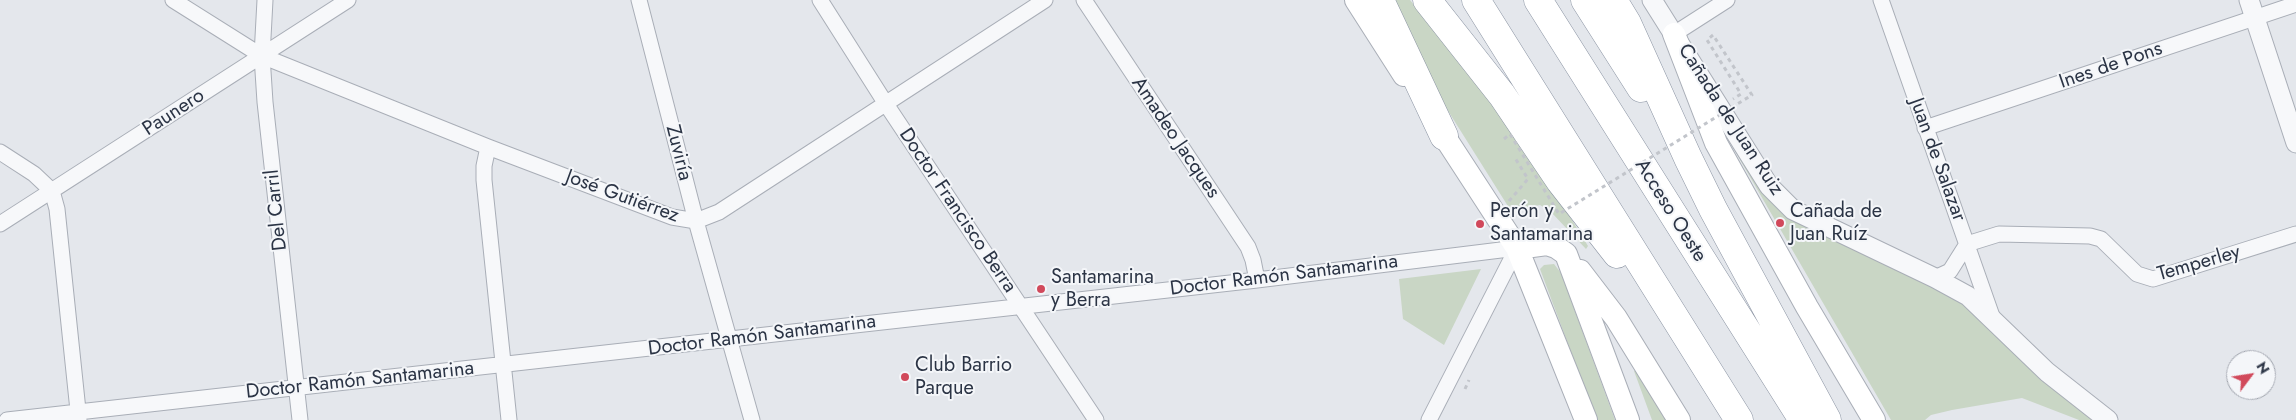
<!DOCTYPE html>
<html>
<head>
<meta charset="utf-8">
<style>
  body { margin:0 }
  #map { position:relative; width:2296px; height:420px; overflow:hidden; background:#e4e7ec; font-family:Jost,sans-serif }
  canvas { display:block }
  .north { position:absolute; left:2226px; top:350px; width:50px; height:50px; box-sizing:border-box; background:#f4f6f9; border:1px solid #a4a8b1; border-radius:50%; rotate:59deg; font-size:14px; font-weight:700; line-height:20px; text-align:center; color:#2b3445 }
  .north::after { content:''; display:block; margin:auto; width:18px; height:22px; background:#d1495b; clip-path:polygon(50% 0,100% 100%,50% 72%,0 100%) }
</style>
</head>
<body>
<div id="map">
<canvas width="2296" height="420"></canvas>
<div class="north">N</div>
</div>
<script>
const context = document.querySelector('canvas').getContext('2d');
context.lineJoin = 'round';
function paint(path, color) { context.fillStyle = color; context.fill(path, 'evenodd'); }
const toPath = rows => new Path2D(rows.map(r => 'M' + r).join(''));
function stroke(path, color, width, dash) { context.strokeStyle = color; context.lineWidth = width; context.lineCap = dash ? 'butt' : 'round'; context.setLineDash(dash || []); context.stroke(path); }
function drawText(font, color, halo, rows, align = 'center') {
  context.font = font + ' Jost,sans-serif'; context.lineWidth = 4; context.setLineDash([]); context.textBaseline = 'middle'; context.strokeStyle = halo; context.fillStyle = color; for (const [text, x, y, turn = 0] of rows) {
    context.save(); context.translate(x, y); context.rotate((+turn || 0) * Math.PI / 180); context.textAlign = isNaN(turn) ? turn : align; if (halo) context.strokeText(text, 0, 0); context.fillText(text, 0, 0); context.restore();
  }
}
paint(toPath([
  [1386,0,1410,0,1452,49,1540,168,1588,246,1586,249,1551,212,1540,205,1511,211,1428,79],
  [1732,146,1771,202,1789,218,1951,289,2100,420,2079,420,2022,398,1952,410,1931,415,1925,420,1891,420],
  [1554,264,1561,273,1615,420,1598,420,1580,376,1540,269,1544,265],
  [1481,269,1444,345,1403,319,1399,279],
  [1639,368,1669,420,1652,420,1634,371]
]), '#c9d6c5');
const minor = toPath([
  [173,0,262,56,488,147,672,217,696,221,719,212,1045,0],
  [265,0,262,56,265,102,300,420],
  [639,0,696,221,752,420],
  [820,0,886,104,1096,420],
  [1084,0,1248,247,1253,260,1257,280],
  [1881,0,1993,319],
  [1674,34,1727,0],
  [1925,128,2296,4],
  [488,147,484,166,484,180,509,420],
  [0,152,34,174,52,191,57,209,79,420],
  [0,224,348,0],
  [1935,278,1950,271,1967,244,1999,234,2090,236,2101,239,2137,274,2153,279,2296,234],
  [7,420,1257,280,1517,248],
  [1429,420,1517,248]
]);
const tertiary = toPath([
  [1652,0,1769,186,1793,210,1935,278,1968,296,2047,372,2108,420],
  [2249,0,2296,143]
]);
const secondary = toPath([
  [1356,0,1404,75],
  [1674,34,1716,143,1807,307,1874,420],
  [1435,122,1517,248,1586,420],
  [1517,248,1547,244,1556,247,1566,254,1628,420],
  [1580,271,1616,318,1679,420]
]);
const motorway = toPath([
  [1380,0,1444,136],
  [1427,0,1502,95,1560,181,1617,254],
  [1476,0,1739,420],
  [1538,0,1803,420],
  [1585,0,1641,88],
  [1613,0,1627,23,1688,158,1713,209,1827,420]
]);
stroke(minor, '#a9aeb7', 17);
stroke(tertiary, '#a9aeb7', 21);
stroke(secondary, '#a9aeb7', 24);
stroke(motorway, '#8b94a3', 29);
stroke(toPath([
  [1713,35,1707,40,1741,94,1733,99],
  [1509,201,1528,179,1515,158],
  [1465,389,1469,380]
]), '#c2c5cb', 3, [4, 4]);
stroke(minor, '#f7f8fa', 15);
stroke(tertiary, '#f7f8fa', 19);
stroke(secondary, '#fff', 22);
stroke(motorway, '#fff', 28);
stroke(toPath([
  [1504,139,1510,134,1559,214,1752,95,1713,35]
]), '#c2c5cb', 3, [4, 4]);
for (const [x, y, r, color] of [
  [1780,223,5,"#d1495b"],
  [1480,224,5,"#d1495b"],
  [1041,289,5,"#d1495b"],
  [905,377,5,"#d1495b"]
]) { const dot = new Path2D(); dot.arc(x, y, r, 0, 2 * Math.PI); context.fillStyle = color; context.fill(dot); stroke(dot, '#f4f6f9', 2); }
drawText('20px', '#2b3445', '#f4f6f9', [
  ["Ines de Pons",2111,66,-19],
  ["Paunero",174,113,-33],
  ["Cañada de Juan Ruiz",1730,120,57],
  ["Amadeo Jacques",1175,138,56],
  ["Zuviría",678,153,76],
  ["Juan de Salazar",1937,160,70],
  ["José Gutiérrez",622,197,20],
  ["Del Carril",277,210,-96],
  ["Doctor Francisco Berra",957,211,56],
  ["Acceso Oeste",1670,211,58],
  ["Temperley",2199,264,-16],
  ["Doctor Ramón Santamarina",1284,276,-7],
  ["Doctor Ramón Santamarina",762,336,-7],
  ["Doctor Ramón Santamarina",360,381,-6]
]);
drawText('20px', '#2b3445', '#f4f6f9', [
  ["Perón y",1490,212],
  ["Santamarina",1490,235],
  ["Cañada de",1790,212],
  ["Juan Ruíz",1790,235],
  ["Santamarina",1051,278],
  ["y Berra",1051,301],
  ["Club Barrio",915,366],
  ["Parque",915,389]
], 'left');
</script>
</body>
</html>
